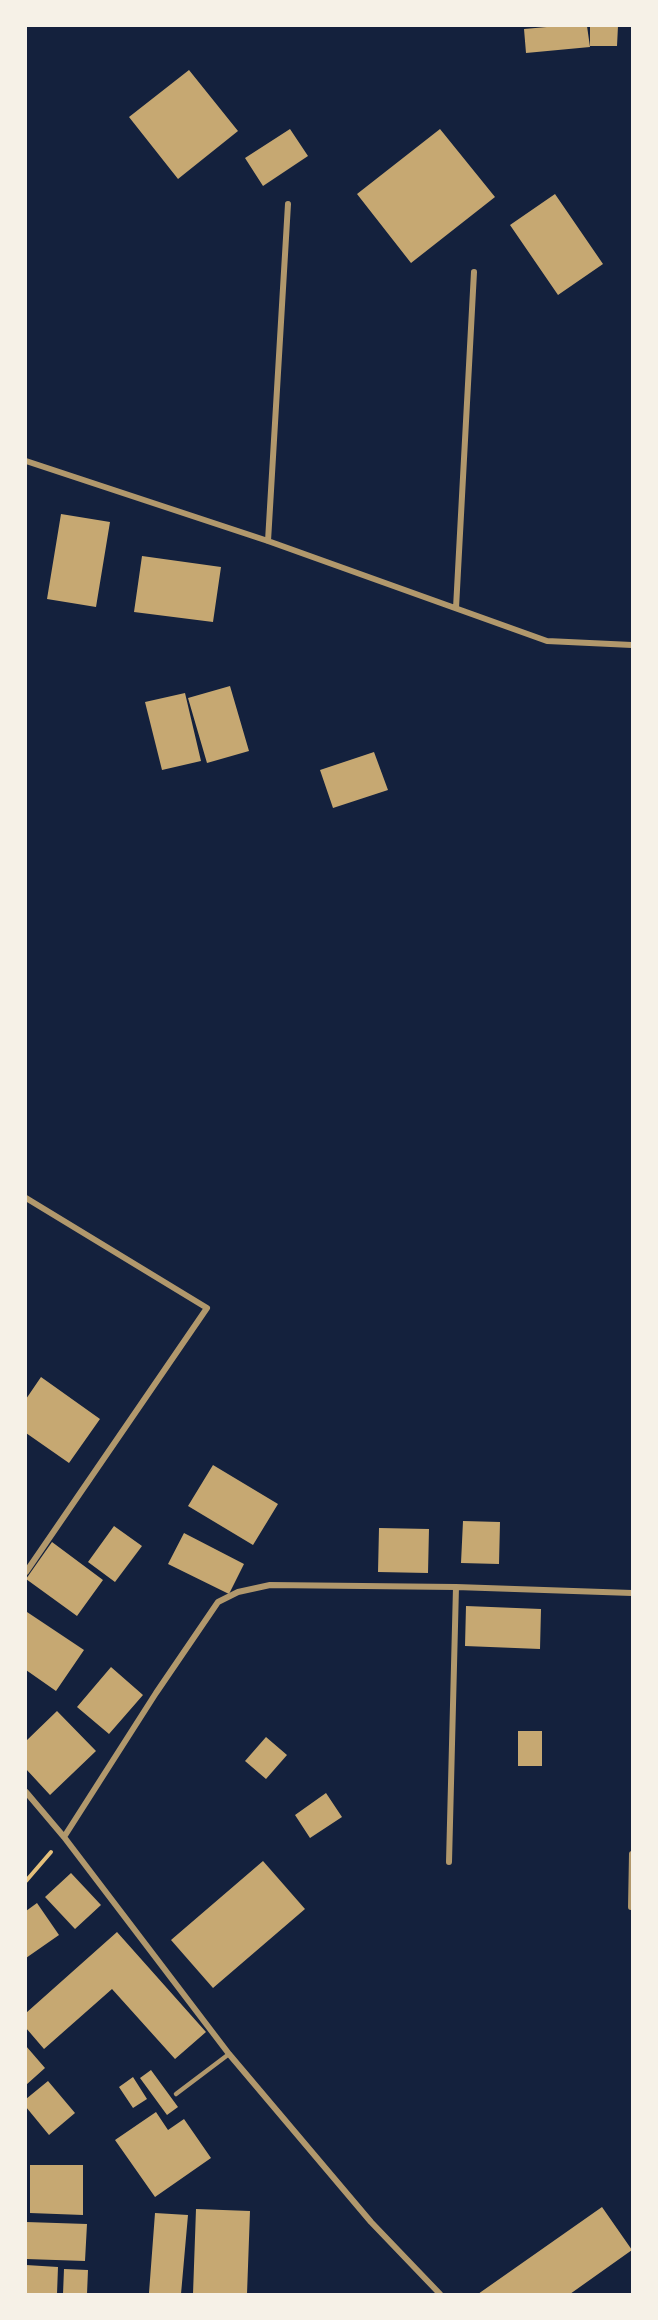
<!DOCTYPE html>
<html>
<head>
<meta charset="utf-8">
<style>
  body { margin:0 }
  #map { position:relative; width:658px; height:2320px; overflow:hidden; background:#14213d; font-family:"Exo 2",sans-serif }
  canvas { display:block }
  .frame { position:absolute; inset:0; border:27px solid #f6f1e7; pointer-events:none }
</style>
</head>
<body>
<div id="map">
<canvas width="658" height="2320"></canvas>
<div class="frame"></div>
</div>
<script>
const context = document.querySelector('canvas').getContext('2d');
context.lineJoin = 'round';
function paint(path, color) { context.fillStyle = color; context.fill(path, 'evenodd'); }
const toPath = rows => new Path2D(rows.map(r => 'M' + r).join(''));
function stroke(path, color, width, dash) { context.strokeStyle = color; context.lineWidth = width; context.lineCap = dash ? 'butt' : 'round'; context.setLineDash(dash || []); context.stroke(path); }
paint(toPath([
  [558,26,587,26,590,47,526,53,524,29],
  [590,26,618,26,617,46,590,46],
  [189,70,238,131,178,179,129,117],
  [290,129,308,156,263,186,245,158],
  [440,129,495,197,411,263,357,194],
  [555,194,603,264,558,295,510,225],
  [61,514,110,522,96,607,47,599],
  [142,556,221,567,213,622,134,612],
  [230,686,249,751,207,763,188,698],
  [185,693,201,761,162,770,145,702],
  [374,752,388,790,333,808,320,770],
  [41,1377,100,1419,69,1463,26,1433,26,1399],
  [213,1465,278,1504,253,1545,188,1506],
  [463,1521,500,1522,499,1564,461,1563],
  [114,1526,142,1546,115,1582,88,1562],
  [379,1528,429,1529,428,1573,378,1572],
  [184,1533,244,1564,229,1594,168,1564],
  [52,1542,103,1580,77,1616,26,1579],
  [466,1606,541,1609,540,1649,465,1646],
  [27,1612,84,1650,56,1691,26,1670],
  [111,1667,143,1695,109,1734,77,1707],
  [57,1711,96,1751,50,1795,26,1769,26,1741],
  [518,1731,542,1731,542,1766,518,1766],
  [266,1737,287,1755,266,1779,245,1761],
  [326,1793,342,1817,310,1838,295,1815],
  [263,1861,305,1909,213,1988,171,1940],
  [71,1873,101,1905,75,1929,45,1897],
  [37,1903,59,1935,26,1958,26,1911],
  [117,1932,206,2032,175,2059,112,1989,44,2049,26,2028,26,2013],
  [26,2046,45,2068,26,2085],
  [151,2070,178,2107,167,2115,140,2078],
  [133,2077,147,2099,133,2108,119,2087],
  [48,2081,75,2113,49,2135,26,2107,26,2099],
  [156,2112,168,2130,184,2119,211,2158,155,2197,115,2140],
  [30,2165,83,2165,83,2215,30,2213],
  [602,2207,632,2250,570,2294,478,2294],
  [196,2209,250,2211,247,2294,193,2294],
  [155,2213,188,2215,181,2294,149,2293],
  [26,2222,87,2224,85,2261,26,2259],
  [26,2265,58,2267,57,2294,26,2294],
  [64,2269,88,2270,87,2294,63,2294]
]), '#c6a872');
stroke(toPath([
  [26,1881,51,1852]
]), '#e5c07b', 4);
stroke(toPath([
  [176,2094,229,2054]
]), '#b1986c', 4.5);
stroke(toPath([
  [26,461,268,541,547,641,632,645],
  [268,541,288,204],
  [456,608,474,272],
  [26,1198,207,1308,26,1572],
  [26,1792,64,1837,229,2054,371,2222,440,2294],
  [64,1837,156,1693,218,1602,238,1592,270,1585,456,1587,632,1593],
  [449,1862,456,1587],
  [631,1907,632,1854]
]), '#b1986c', 6);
</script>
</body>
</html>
